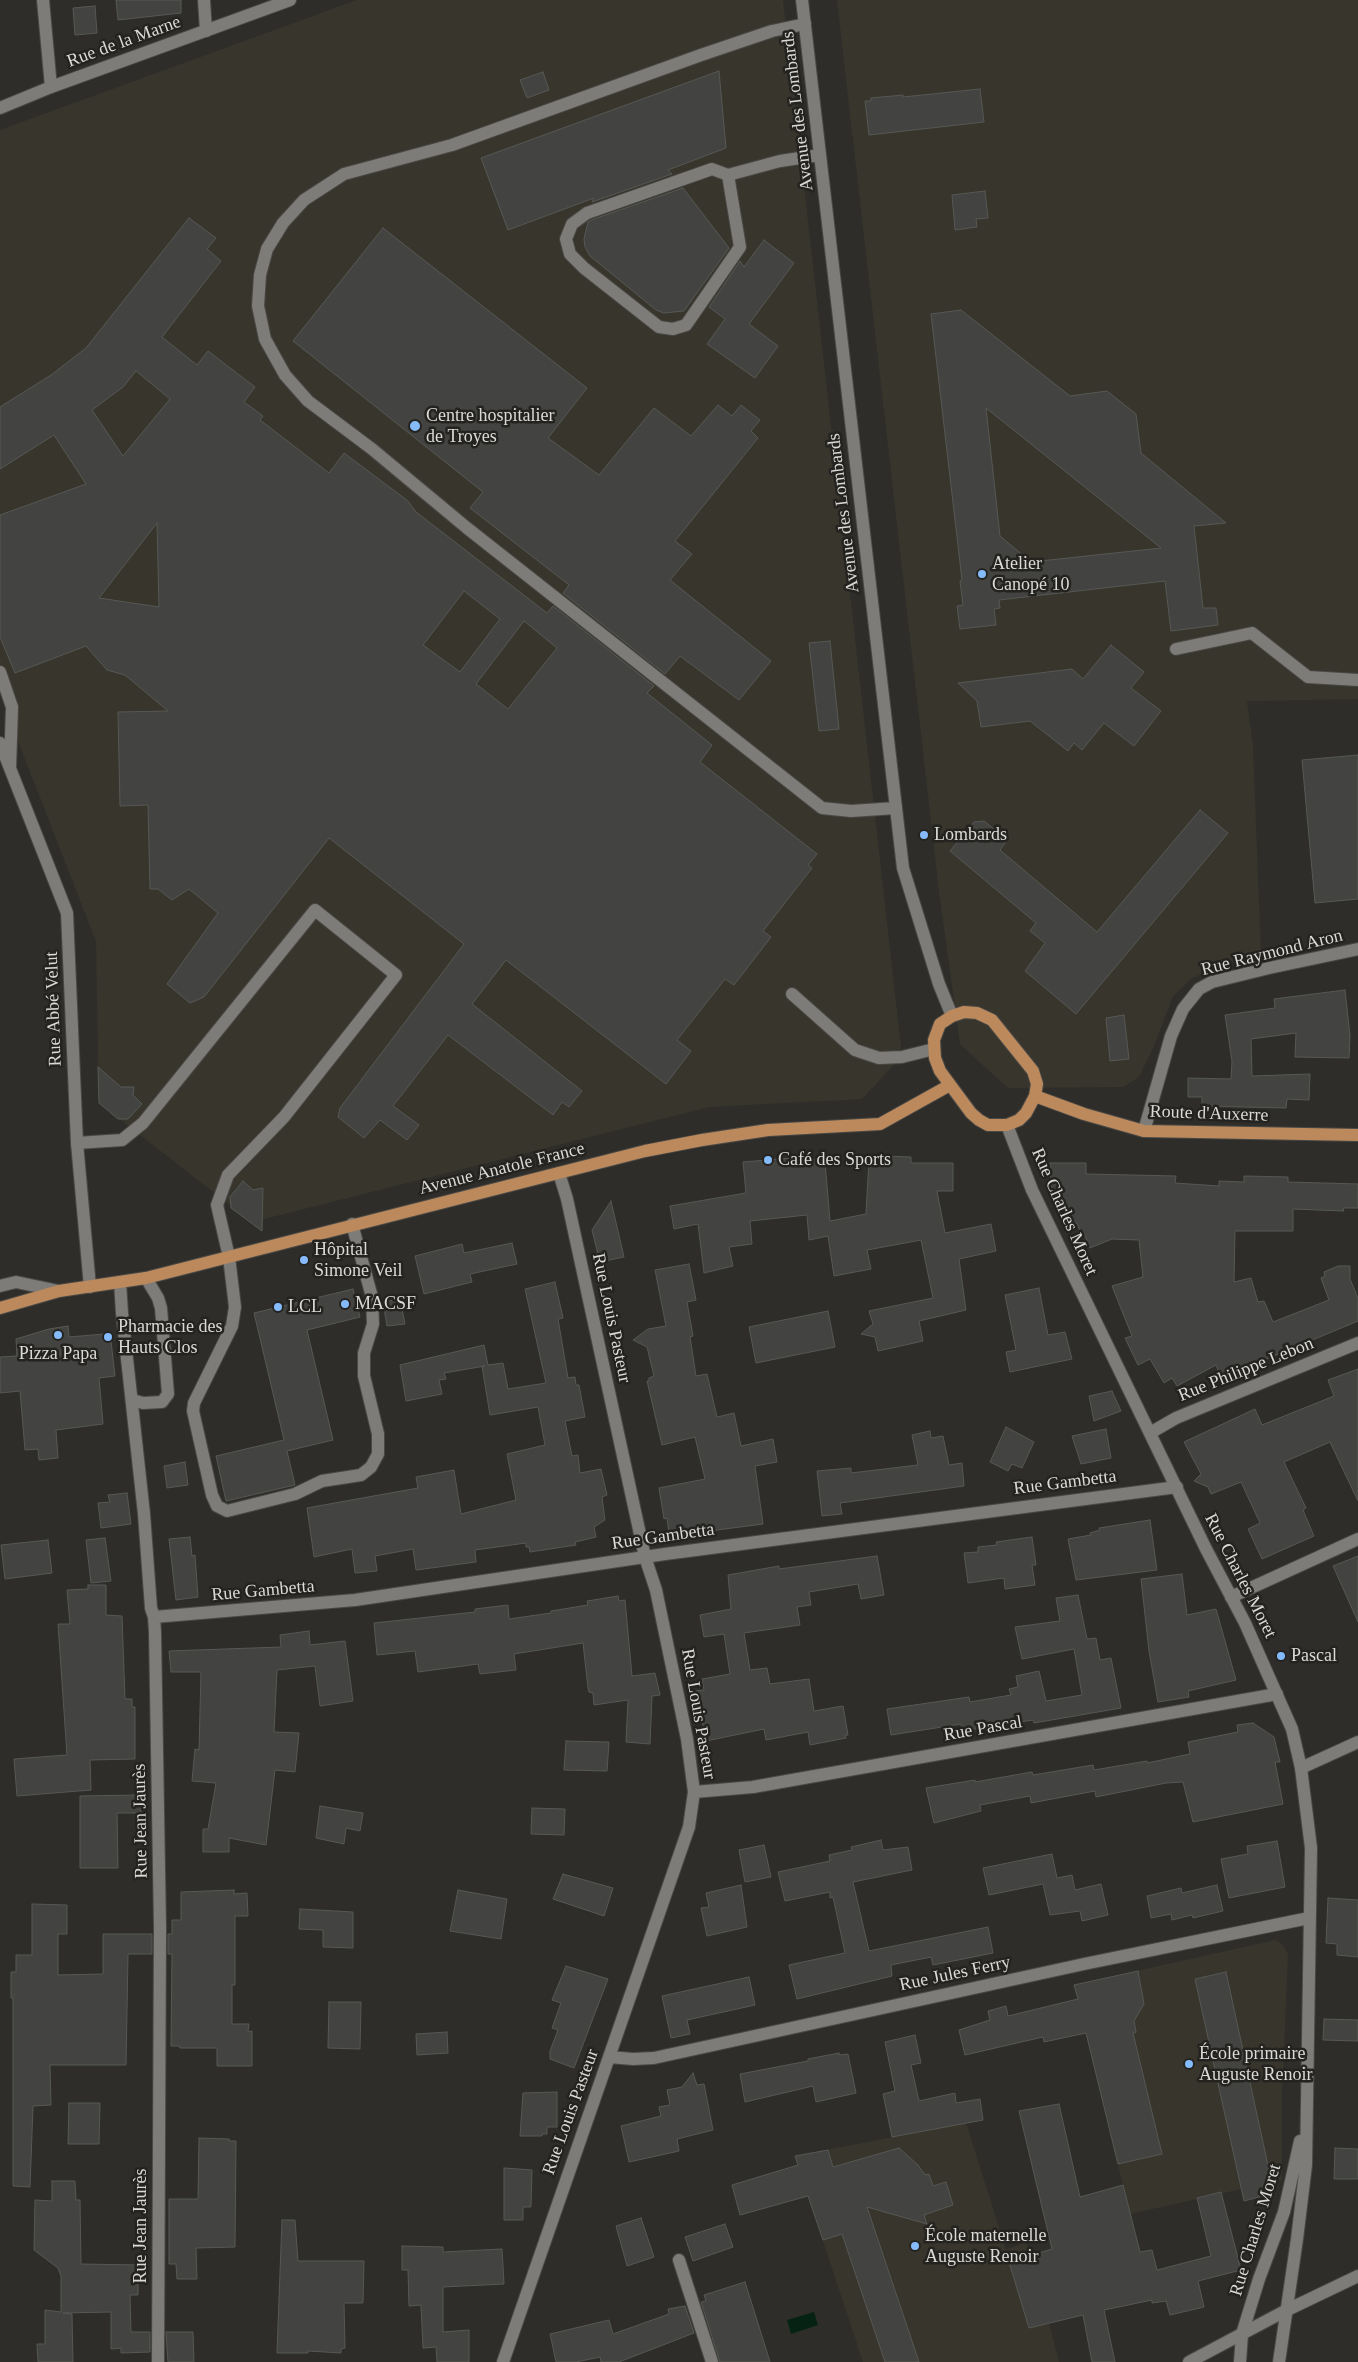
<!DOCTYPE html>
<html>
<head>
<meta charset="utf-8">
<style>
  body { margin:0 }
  canvas { display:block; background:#2e2d29 }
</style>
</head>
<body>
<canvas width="1358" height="2362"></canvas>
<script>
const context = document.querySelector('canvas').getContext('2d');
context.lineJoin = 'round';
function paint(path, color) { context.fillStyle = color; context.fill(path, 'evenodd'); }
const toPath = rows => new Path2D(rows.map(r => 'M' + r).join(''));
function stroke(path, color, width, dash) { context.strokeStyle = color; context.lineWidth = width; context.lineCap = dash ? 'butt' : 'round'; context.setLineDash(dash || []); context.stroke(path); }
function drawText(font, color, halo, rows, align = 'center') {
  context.font = font + ' Georgia,serif'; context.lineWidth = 5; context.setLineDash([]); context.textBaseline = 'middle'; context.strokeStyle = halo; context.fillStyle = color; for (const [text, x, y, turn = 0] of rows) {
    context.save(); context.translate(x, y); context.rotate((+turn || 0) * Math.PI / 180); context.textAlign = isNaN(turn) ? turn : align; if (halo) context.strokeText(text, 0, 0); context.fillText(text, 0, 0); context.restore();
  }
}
paint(toPath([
  [357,0,783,0,902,1056,862,1099,709,1107,252,1222,99,1103,96,941,0,695,0,130],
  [837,0,1358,0,1358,699,1247,701,1253,746,1261,956,1229,962,1192,978,1173,996,1153,1048,1139,1077,1123,1087,1008,1088,960,1044,939,891],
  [1276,1940,1283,1945,1288,1954,1282,2092,1282,2180,1130,2214,1074,1985],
  [966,2123,1006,2250,1026,2242,1031,2255,1059,2362,863,2362,795,2156]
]), '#38352c');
paint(toPath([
  [814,2312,818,2325,791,2334,787,2320]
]), '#062212');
const building = toPath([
  [116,0,181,0,181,13,118,20,116,0],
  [95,6,97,33,75,35,73,8,95,6],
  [719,71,726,148,668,170,672,174,592,202,594,198,508,230,481,158,719,71],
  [543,72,549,90,527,98,520,80,543,72],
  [980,89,984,122,869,135,865,101,871,101,871,98,903,95,903,97,980,89],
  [683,188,729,248,684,311,664,313,656,310,590,256,585,247,584,239,588,222,591,220,683,188],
  [985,191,988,218,976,219,977,227,955,230,952,195,985,191],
  [189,218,216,238,207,249,221,261,162,337,197,365,208,351,255,387,244,402,263,416,260,420,329,473,344,453,408,501,416,512,547,613,553,606,654,686,647,693,712,745,700,762,817,854,808,865,812,868,763,931,771,937,734,985,725,979,677,1040,691,1051,666,1084,506,960,472,1004,582,1091,569,1107,562,1102,553,1115,448,1035,393,1106,419,1125,407,1140,380,1120,364,1138,338,1117,340,1108,464,944,329,838,204,997,190,1003,167,984,218,913,189,889,172,900,158,889,150,889,148,805,120,806,118,712,168,711,125,675,107,670,86,646,15,673,0,637,0,515,86,484,54,435,0,469,0,407,51,375,86,348,189,218],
  [136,371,170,399,123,456,92,410,123,387,136,371],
  [157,523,159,607,99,598,157,523],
  [464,591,500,619,460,672,423,645,464,591],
  [524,621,557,648,508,709,476,684,524,621],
  [383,228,587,388,548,438,599,475,654,408,691,436,718,405,732,416,741,405,760,420,751,431,758,438,675,541,692,554,670,580,771,661,739,700,680,656,665,674,563,593,569,585,470,508,483,492,293,341,383,228],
  [764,240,794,263,749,324,778,346,755,378,707,344,725,319,709,307,740,261,744,267,764,240],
  [961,310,1070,396,1107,391,1136,414,1141,453,1226,523,1194,526,1203,608,1216,608,1218,625,1171,631,1165,581,999,600,1000,608,994,609,996,625,960,629,957,606,963,605,960,581,962,580,931,314,961,310],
  [986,408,1161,548,1031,562,1000,536,986,408],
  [830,641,839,729,819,731,809,643,830,641],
  [1111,645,1144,672,1131,688,1161,711,1134,746,1104,723,1082,750,1074,743,1068,751,1030,721,981,727,977,701,958,683,1072,669,1083,679,1111,645],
  [1358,755,1358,899,1315,903,1302,760,1358,755],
  [1200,810,1228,833,1076,1014,1025,971,1045,943,1030,931,1036,923,950,851,974,822,984,821,1007,840,1000,850,1097,932,1200,810],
  [1345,990,1350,1036,1349,1058,1295,1057,1296,1033,1251,1039,1252,1076,1310,1074,1309,1100,1287,1099,1286,1108,1202,1106,1202,1097,1188,1097,1188,1078,1231,1079,1232,1061,1225,1015,1275,1008,1274,999,1345,990],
  [1124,1015,1129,1059,1110,1061,1106,1018,1124,1015],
  [98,1067,121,1087,134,1087,133,1095,142,1104,128,1119,118,1119,99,1103,98,1067],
  [884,1156,911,1157,911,1163,953,1163,953,1191,937,1191,945,1233,991,1224,996,1251,959,1259,966,1310,919,1321,923,1341,878,1351,875,1337,861,1334,873,1324,869,1311,933,1298,921,1240,867,1250,871,1269,834,1276,828,1236,809,1240,807,1215,750,1221,752,1244,729,1247,733,1266,704,1273,698,1224,674,1229,670,1206,746,1193,743,1162,803,1157,803,1159,820,1159,819,1163,825,1162,830,1221,866,1214,869,1159,884,1159,884,1156],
  [1050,1163,1086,1163,1086,1174,1176,1176,1175,1183,1219,1186,1219,1181,1244,1182,1244,1176,1288,1177,1288,1182,1358,1184,1358,1208,1343,1208,1344,1211,1293,1209,1293,1231,1235,1231,1234,1282,1251,1278,1258,1302,1264,1301,1273,1322,1329,1300,1321,1278,1325,1276,1324,1272,1338,1266,1350,1266,1350,1279,1358,1298,1358,1321,1221,1378,1216,1365,1177,1386,1172,1378,1164,1383,1150,1359,1138,1365,1125,1338,1132,1336,1112,1286,1143,1277,1139,1240,1112,1239,1090,1248,1084,1233,1081,1234,1077,1223,1069,1226,1064,1216,1051,1188,1050,1163],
  [243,1181,253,1190,263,1188,262,1231,231,1208,230,1197,243,1181],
  [611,1201,624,1257,600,1262,592,1230,611,1201],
  [512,1243,517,1264,470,1274,472,1282,424,1294,415,1256,462,1244,464,1253,512,1243],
  [689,1264,696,1300,687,1302,693,1336,690,1337,696,1376,707,1374,717,1417,734,1413,741,1446,773,1439,777,1462,755,1466,763,1524,694,1533,694,1530,669,1533,667,1518,664,1519,659,1488,705,1479,695,1437,662,1445,647,1381,649,1381,649,1378,654,1376,647,1347,633,1340,648,1329,666,1326,655,1270,689,1264],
  [555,1282,563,1318,558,1319,568,1378,575,1377,576,1385,579,1385,585,1417,565,1421,572,1456,578,1455,580,1473,601,1469,607,1495,602,1497,605,1520,594,1527,596,1537,575,1542,576,1545,530,1552,529,1547,526,1547,526,1543,475,1550,476,1562,416,1570,413,1549,375,1556,377,1571,355,1573,352,1549,314,1557,307,1508,418,1488,416,1477,454,1470,461,1514,516,1500,507,1454,545,1445,538,1407,490,1415,482,1366,485,1366,444,1373,446,1379,439,1380,442,1394,406,1401,400,1365,484,1345,488,1365,503,1363,508,1389,546,1383,525,1289,555,1282],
  [1039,1288,1048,1335,1065,1332,1072,1359,1010,1372,1006,1352,1016,1350,1005,1295,1039,1288],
  [353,1289,360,1317,307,1330,333,1440,287,1451,295,1485,226,1501,216,1456,284,1440,254,1313,353,1289],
  [400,1299,405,1324,387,1326,383,1302,400,1299],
  [828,1311,835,1347,756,1363,749,1327,828,1311],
  [68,1326,69,1337,104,1334,111,1341,115,1376,99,1378,103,1424,56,1430,58,1458,39,1460,38,1449,25,1450,20,1391,0,1393,0,1357,17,1356,16,1339,49,1329,68,1326],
  [1358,1369,1358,1501,1330,1442,1284,1462,1306,1508,1303,1510,1314,1536,1262,1559,1248,1529,1260,1523,1241,1482,1211,1494,1208,1487,1194,1481,1201,1474,1184,1442,1255,1409,1262,1425,1334,1396,1328,1380,1358,1369],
  [1112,1391,1121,1411,1094,1421,1089,1396,1112,1391],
  [1006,1427,1034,1442,1022,1468,1012,1464,1008,1471,990,1462,1006,1427],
  [1106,1429,1111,1458,1081,1464,1072,1436,1106,1429],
  [930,1431,931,1438,943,1436,949,1465,962,1463,964,1486,840,1503,842,1514,822,1516,817,1471,851,1468,851,1473,918,1465,912,1435,930,1431],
  [185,1462,188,1485,167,1488,164,1466,185,1462],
  [127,1493,131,1524,101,1528,98,1503,110,1502,108,1495,127,1493],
  [1150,1520,1157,1570,1076,1580,1068,1539,1091,1535,1090,1533,1100,1530,1099,1528,1150,1520],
  [190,1537,192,1556,195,1555,198,1597,176,1600,169,1539,190,1537],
  [1032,1537,1036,1565,1032,1565,1035,1585,1005,1589,1004,1578,968,1583,964,1553,978,1552,978,1547,997,1545,996,1542,1032,1537],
  [105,1538,111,1581,91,1583,86,1540,105,1538],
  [48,1540,52,1573,5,1579,1,1545,48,1540],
  [877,1556,884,1595,861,1599,858,1584,809,1592,811,1605,797,1607,800,1625,744,1633,750,1670,767,1668,770,1684,809,1679,814,1711,843,1706,848,1735,845,1735,846,1738,810,1745,808,1732,766,1740,764,1729,706,1741,696,1691,704,1690,702,1679,730,1674,724,1634,704,1637,700,1615,731,1609,728,1575,779,1566,779,1569,877,1556],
  [1358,1556,1358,1622,1333,1566,1358,1556],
  [1182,1574,1187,1615,1216,1609,1236,1680,1188,1691,1189,1697,1158,1702,1149,1651,1141,1579,1182,1574],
  [88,1585,106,1585,106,1615,122,1616,125,1699,132,1699,132,1707,135,1707,135,1759,90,1760,91,1790,17,1796,14,1759,67,1755,58,1624,70,1624,67,1590,88,1589,88,1585],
  [1078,1595,1087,1639,1096,1638,1100,1660,1111,1658,1121,1708,1034,1723,1033,1720,962,1731,961,1724,891,1735,887,1709,969,1697,970,1702,1011,1695,1009,1689,1018,1687,1016,1676,1039,1671,1046,1701,1082,1695,1074,1649,1022,1659,1015,1627,1060,1621,1056,1598,1078,1595],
  [618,1596,619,1601,625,1600,632,1676,655,1673,660,1695,652,1696,650,1744,626,1742,628,1700,594,1705,593,1693,589,1692,588,1688,583,1643,514,1654,516,1670,480,1674,478,1664,418,1672,415,1651,377,1655,374,1623,475,1612,475,1609,508,1605,509,1619,551,1613,551,1611,588,1605,587,1601,618,1596],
  [309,1631,310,1645,345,1641,353,1701,320,1706,315,1666,277,1670,274,1732,299,1733,295,1772,275,1770,266,1845,229,1838,229,1852,203,1852,203,1829,208,1829,216,1783,192,1781,195,1749,199,1750,201,1672,171,1672,169,1651,281,1647,280,1635,309,1631],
  [1253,1723,1274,1737,1280,1762,1275,1762,1283,1804,1193,1822,1183,1782,1166,1783,1096,1797,1095,1791,1031,1803,1030,1796,980,1805,981,1811,934,1823,926,1788,975,1780,975,1782,1032,1772,1033,1775,1093,1765,1094,1770,1147,1761,1147,1763,1190,1754,1188,1742,1238,1732,1237,1725,1253,1723],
  [566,1741,609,1742,607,1771,564,1770,566,1741],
  [140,1795,141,1813,117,1813,118,1868,80,1868,80,1796,140,1795],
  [320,1806,363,1813,360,1831,346,1828,344,1844,316,1838,320,1806],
  [532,1808,565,1809,564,1835,531,1834,532,1808],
  [881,1840,883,1850,908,1847,912,1870,853,1882,869,1951,988,1927,993,1953,933,1965,931,1957,891,1965,892,1976,797,1999,789,1965,845,1953,833,1897,830,1898,830,1892,785,1901,778,1872,830,1861,829,1855,852,1850,851,1847,881,1840],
  [1277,1841,1285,1887,1229,1898,1221,1859,1248,1854,1247,1846,1277,1841],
  [764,1845,771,1877,745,1882,739,1850,764,1845],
  [1052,1854,1057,1878,1072,1875,1075,1890,1101,1884,1108,1915,1082,1921,1080,1911,1050,1915,1043,1884,989,1895,983,1868,1052,1854],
  [563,1874,613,1888,604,1916,553,1899,563,1874],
  [741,1885,747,1927,707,1936,701,1908,709,1907,706,1893,741,1885],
  [1217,1885,1223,1911,1193,1918,1192,1915,1172,1920,1171,1914,1151,1918,1147,1896,1181,1888,1182,1893,1217,1885],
  [234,1890,234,1894,247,1893,248,1916,235,1916,235,1985,232,1985,232,2024,249,2024,248,2032,252,2031,252,2066,217,2066,217,2048,180,2048,179,2046,171,2046,172,1954,168,1954,168,1934,172,1934,172,1920,181,1920,181,1892,234,1890],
  [458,1890,507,1899,501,1939,450,1931,458,1890],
  [1328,1898,1358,1900,1358,1957,1337,1955,1337,1944,1326,1943,1328,1898],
  [32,1904,67,1905,67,1934,58,1934,58,1975,103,1974,103,1934,152,1934,152,1954,128,1954,126,2065,50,2065,51,2105,33,2106,30,2187,13,2186,13,1998,11,1998,11,1972,16,1972,16,1955,32,1955,32,1904],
  [300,1909,353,1912,353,1948,323,1947,323,1930,299,1929,300,1909],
  [566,1966,608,1979,574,2068,550,2059,550,2051,558,2030,552,2028,561,2003,552,2000,566,1966],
  [1138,1971,1144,2004,1134,2021,1136,2032,1133,2033,1162,2154,1118,2164,1086,2033,1044,2042,1043,2037,965,2055,959,2030,990,2020,988,2011,1006,2006,1008,2016,1078,1999,1074,1985,1138,1971],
  [1226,1972,1274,2193,1244,2201,1195,1979,1226,1972],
  [749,1977,755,2005,687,2020,690,2034,671,2038,662,1996,749,1977],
  [329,2002,361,2002,360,2049,328,2048,329,2002],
  [1324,2019,1358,2020,1358,2041,1323,2040,1324,2019],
  [447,2032,448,2053,417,2055,416,2034,447,2032],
  [915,2035,921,2063,911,2065,919,2101,955,2093,956,2103,980,2099,983,2120,892,2137,883,2094,895,2091,885,2042,915,2035],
  [839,2053,839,2055,848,2054,856,2093,816,2102,813,2086,745,2102,740,2074,808,2061,808,2059,839,2053],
  [693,2073,697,2085,704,2084,713,2130,677,2139,679,2151,629,2162,621,2126,661,2116,659,2107,670,2105,667,2090,682,2087,693,2073],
  [557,2092,557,2127,547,2127,547,2134,542,2134,542,2136,520,2136,523,2093,557,2092],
  [69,2103,100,2103,99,2144,68,2144,69,2103],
  [1059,2104,1080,2197,1123,2185,1140,2252,1152,2250,1157,2270,1211,2256,1197,2198,1221,2192,1241,2270,1198,2281,1204,2307,1170,2315,1166,2301,1152,2303,1152,2300,1104,2310,1115,2362,1092,2362,1083,2315,1029,2328,1009,2262,1052,2249,1019,2111,1059,2104],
  [199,2138,229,2139,229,2141,236,2141,235,2247,196,2248,197,2279,177,2279,176,2264,169,2264,169,2199,198,2199,199,2138],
  [899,2148,918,2165,925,2175,929,2174,933,2186,946,2182,953,2205,924,2215,927,2224,867,2207,919,2362,885,2362,842,2234,823,2240,808,2196,740,2215,732,2185,798,2165,795,2156,828,2150,833,2167,899,2148],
  [1335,2148,1358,2149,1358,2179,1334,2179,1335,2148],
  [504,2168,532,2170,531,2207,523,2207,523,2220,504,2220,504,2168],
  [52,2181,75,2181,76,2200,80,2200,81,2264,138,2265,138,2295,130,2295,131,2332,150,2332,150,2352,121,2353,121,2348,111,2349,111,2312,63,2313,72,2314,73,2362,38,2362,37,2344,45,2344,45,2310,61,2312,61,2276,58,2268,34,2250,35,2200,52,2201,52,2181],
  [641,2218,654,2257,627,2266,616,2226,641,2218],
  [282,2220,295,2220,298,2261,364,2261,363,2303,344,2303,345,2348,341,2349,341,2353,308,2351,308,2353,277,2353,282,2220],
  [725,2224,733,2247,693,2261,685,2237,725,2224],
  [402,2246,443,2247,443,2252,502,2249,504,2284,443,2287,443,2332,469,2330,469,2362,437,2362,436,2347,423,2348,421,2305,409,2306,408,2270,402,2270,402,2246],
  [745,2282,761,2333,770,2362,720,2362,701,2302,706,2301,704,2295,745,2282],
  [685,2306,694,2333,619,2362,601,2362,600,2357,576,2362,556,2362,550,2334,609,2320,613,2334,669,2314,668,2309,685,2306],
  [166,2332,193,2332,194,2362,168,2362,166,2332]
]);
paint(building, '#434441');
stroke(building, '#565854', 1);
const lane = toPath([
  [204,0,206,31],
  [805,24,772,31,701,55,452,145,344,174,304,200,283,223,267,249,260,275,258,306,265,339,285,375,308,401,372,449,467,528,822,808,851,811,896,808],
  [728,175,740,247,686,325,673,329,659,327,584,268,570,254,566,239,572,224,587,213,712,169,728,175,780,161,820,155],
  [1176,649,1252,633,1308,677,1358,680],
  [0,672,12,707,10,768],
  [792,994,855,1050,879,1058,902,1057,934,1049],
  [77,1143,122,1140,143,1123,315,910,396,975,284,1117,228,1175,217,1205,229,1257,235,1307,232,1326,194,1403,193,1411,212,1495,217,1506,227,1511,295,1494,322,1481,361,1475,371,1467,378,1454,378,1434,364,1376,364,1353,373,1324,372,1297,352,1224],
  [0,1286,16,1282,59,1291],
  [132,1400,143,1403,162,1402,168,1394,161,1308,158,1298,146,1278],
  [679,2260,712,2362]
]);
const street = toPath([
  [43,0,51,87],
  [0,743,67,913,77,1143,90,1287],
  [1144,1131,1171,1036,1183,1009,1199,989,1212,982,1269,968,1358,949],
  [120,1282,122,1313,144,1514,151,1608,154,1617,155,1632,160,1928,158,2362],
  [1150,1433,1176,1418,1358,1343],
  [1231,1597,1358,1539],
  [154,1617,355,1600,665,1554,1177,1487],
  [1301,1768,1358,1742],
  [694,1792,753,1787,1277,1694],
  [609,2057,633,2059,654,2058,1084,1964,1309,1918],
  [503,2362,689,1827,694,1792,687,1739,656,1590,645,1557,567,1199,559,1173]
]);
const secondary = toPath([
  [802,0,903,868,939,984,952,1016],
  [0,108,51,87,290,0],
  [1007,1125,1032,1190,1206,1549,1245,1623,1292,1729,1301,1768,1311,1848,1306,2165,1297,2239,1279,2362],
  [1189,2362,1285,2311,1358,2276],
  [1240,2362,1242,2334,1259,2279,1284,2212,1300,2141]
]);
const primary = toPath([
  [964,1012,977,1013,992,1020,1033,1071,1037,1084,1035,1096,1026,1113,1019,1120,1007,1125,988,1125,979,1120,971,1113,940,1071,935,1058,934,1040,940,1024,952,1016,964,1012],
  [1035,1096,1084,1114,1144,1131,1358,1135],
  [0,1308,59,1291,146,1278,645,1151,702,1140,768,1130,880,1124,950,1085]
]);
stroke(lane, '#494845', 14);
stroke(street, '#494845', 14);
stroke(secondary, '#494845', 14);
stroke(primary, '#494845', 14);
stroke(lane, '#7d7c78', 12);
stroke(street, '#7d7c78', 12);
stroke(secondary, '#7d7c78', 12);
stroke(primary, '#bb895c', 12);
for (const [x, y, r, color] of [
  [415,426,6,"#85bbfb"],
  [982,574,5,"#85bbfb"],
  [924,835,5,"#85bbfb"],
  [768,1160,5,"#85bbfb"],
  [304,1260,5,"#85bbfb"],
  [345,1304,5,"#85bbfb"],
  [278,1307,5,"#85bbfb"],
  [58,1335,5,"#85bbfb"],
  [108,1337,5,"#85bbfb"],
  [1281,1656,5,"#85bbfb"],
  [1189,2064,5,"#85bbfb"],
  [915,2246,5,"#85bbfb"]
]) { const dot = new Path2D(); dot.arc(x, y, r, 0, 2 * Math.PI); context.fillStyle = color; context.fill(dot); stroke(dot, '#242320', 2); }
drawText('18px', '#dadad7', '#242320', [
  ["Rue de la Marne",124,42,-20],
  ["Avenue des Lombards",798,111,-97],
  ["Avenue des Lombards",844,513,-97],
  ["Rue Raymond Aron",1272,953,-14],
  ["Rue Abbé Velut",54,1009,-92],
  ["Route d'Auxerre",1209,1114,2],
  ["Avenue Anatole France",502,1169,-14],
  ["Rue Charles Moret",1064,1212,66],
  ["Rue Louis Pasteur",611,1318,78],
  ["Rue Philippe Lebon",1246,1370,-22],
  ["Rue Gambetta",1065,1483,-7],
  ["Rue Gambetta",663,1537,-8],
  ["Rue Charles Moret",1240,1576,63],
  ["Rue Gambetta",263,1591,-5],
  ["Rue Louis Pasteur",698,1714,80],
  ["Rue Pascal",983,1729,-10],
  ["Rue Jean Jaurès",141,1821,-91],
  ["Rue Jules Ferry",955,1974,-12],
  ["Rue Louis Pasteur",571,2112,-70],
  ["Rue Jean Jaurès",141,2226,-90],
  ["Rue Charles Moret",1256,2230,-73]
]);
drawText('18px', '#dadad7', '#242320', [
  ["Centre hospitalier",426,416],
  ["de Troyes",426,437],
  ["Atelier",992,564],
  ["Canopé 10",992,585],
  ["Lombards",934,835],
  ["Café des Sports",778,1160],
  ["Hôpital",314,1250],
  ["Simone Veil",314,1271],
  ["MACSF",355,1304],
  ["LCL",288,1307],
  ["Pharmacie des",118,1327],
  ["Hauts Clos",118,1348],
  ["Pizza Papa",58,1354,"center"],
  ["Pascal",1291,1656],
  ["École primaire",1199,2054],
  ["Auguste Renoir",1199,2075],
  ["École maternelle",925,2236],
  ["Auguste Renoir",925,2257]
], 'left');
</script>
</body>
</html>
